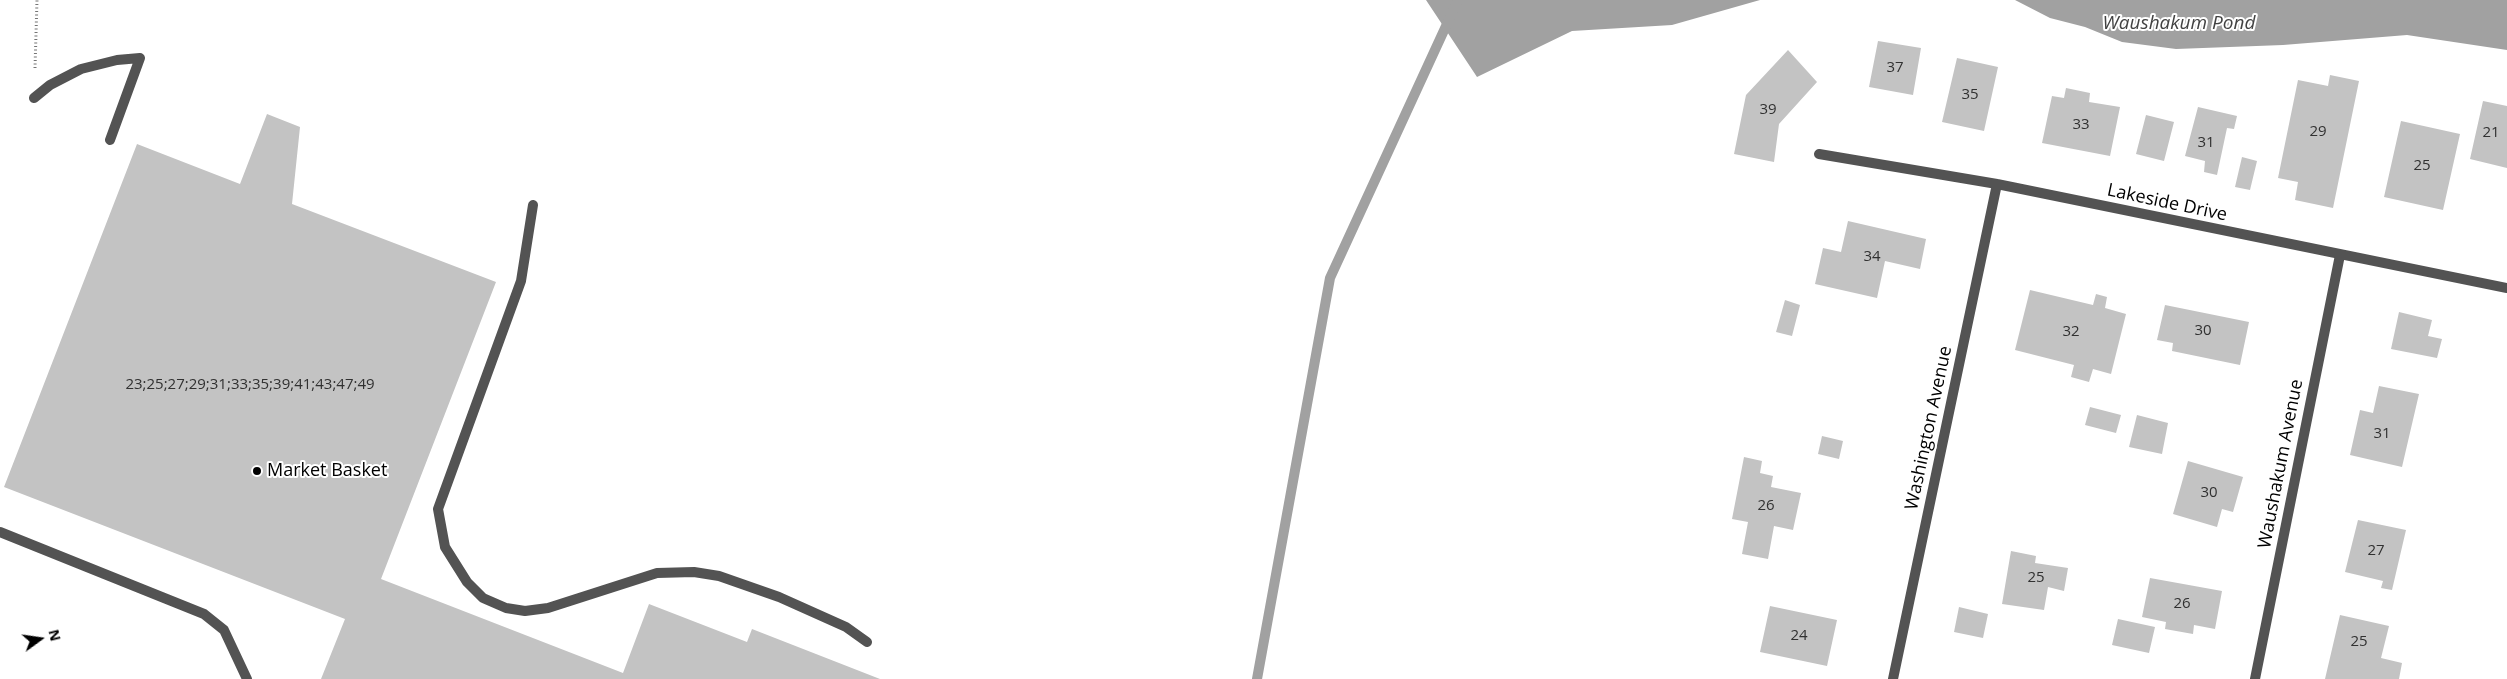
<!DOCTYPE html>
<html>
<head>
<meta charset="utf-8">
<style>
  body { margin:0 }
  #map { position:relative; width:2507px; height:679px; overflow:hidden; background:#fff; font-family:"Open Sans",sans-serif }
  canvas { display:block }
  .north { position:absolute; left:15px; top:614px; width:50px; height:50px; -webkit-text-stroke:4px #fff; paint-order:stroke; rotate:76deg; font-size:14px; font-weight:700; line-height:20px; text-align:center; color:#000 }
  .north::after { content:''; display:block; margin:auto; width:18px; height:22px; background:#000; clip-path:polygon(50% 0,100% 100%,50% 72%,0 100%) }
</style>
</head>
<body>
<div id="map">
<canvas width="2507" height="679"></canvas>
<div class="north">N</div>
</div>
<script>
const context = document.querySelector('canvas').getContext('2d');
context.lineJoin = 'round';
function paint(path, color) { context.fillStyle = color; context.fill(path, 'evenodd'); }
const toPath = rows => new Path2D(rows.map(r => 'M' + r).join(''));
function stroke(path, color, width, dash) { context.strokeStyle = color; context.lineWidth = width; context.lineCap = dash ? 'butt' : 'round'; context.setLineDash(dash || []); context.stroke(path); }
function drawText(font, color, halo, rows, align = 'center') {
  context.font = font + ' "Open Sans",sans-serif'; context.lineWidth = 4; context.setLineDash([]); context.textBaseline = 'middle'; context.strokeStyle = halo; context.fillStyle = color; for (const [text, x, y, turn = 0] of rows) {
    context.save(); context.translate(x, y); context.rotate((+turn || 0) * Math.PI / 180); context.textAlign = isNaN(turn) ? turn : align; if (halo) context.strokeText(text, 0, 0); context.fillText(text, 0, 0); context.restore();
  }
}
paint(toPath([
  [1426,0,1760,0,1672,25,1572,31,1477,77],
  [2015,0,2507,0,2507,50,2407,35,2283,45,2176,49,2122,42,2085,27,2050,18]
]), '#a1a1a1');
stroke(toPath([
  [1257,679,1330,278,1458,0]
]), '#a1a1a1', 10);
paint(toPath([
  [1878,41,1921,48,1913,95,1869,87],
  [1788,50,1817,82,1779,124,1774,162,1734,154,1746,95],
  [1957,58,1998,67,1984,131,1942,122],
  [2330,75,2359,81,2333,208,2295,200,2298,182,2278,178,2298,80,2328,86],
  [2066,88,2090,93,2089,102,2120,107,2110,156,2042,143,2052,96,2064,98],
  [2483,101,2507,106,2507,168,2470,159],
  [2198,107,2237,116,2234,129,2227,128,2217,175,2204,172,2205,161,2185,156],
  [267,114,300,127,292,204,496,282,381,579,623,673,649,604,747,642,752,629,880,679,321,679,345,619,4,487,137,144,240,184],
  [2146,115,2174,122,2164,161,2136,154],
  [2401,121,2460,134,2443,210,2384,197],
  [2242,157,2257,161,2250,190,2235,187],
  [1848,221,1926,239,1920,269,1885,261,1877,298,1815,284,1823,248,1841,252],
  [2030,290,2093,305,2096,294,2107,297,2105,308,2126,314,2111,374,2093,369,2089,382,2071,377,2074,365,2015,350],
  [1785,300,1800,305,1792,336,1776,332],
  [2165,305,2249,322,2240,365,2172,351,2173,343,2157,340],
  [2399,312,2432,320,2428,336,2442,339,2437,358,2391,349],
  [2379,386,2419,394,2402,467,2350,455,2360,410,2373,413],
  [2090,407,2121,415,2116,433,2085,425],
  [2137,415,2168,423,2162,454,2129,447],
  [1822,436,1843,441,1839,459,1818,454],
  [1744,457,1762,461,1760,473,1773,476,1771,487,1801,493,1793,530,1774,526,1768,559,1742,554,1748,522,1732,519],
  [2188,461,2243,477,2233,512,2222,509,2217,527,2173,514],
  [2358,520,2406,530,2392,590,2381,588,2383,581,2345,572],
  [2011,551,2036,556,2035,563,2068,568,2064,591,2048,587,2044,610,2002,604],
  [2150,578,2222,591,2215,629,2194,625,2193,634,2165,629,2166,622,2142,617],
  [1770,606,1837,620,1827,666,1760,652],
  [1959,607,1988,614,1983,638,1954,632],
  [2340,615,2389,626,2381,658,2402,663,2399,679,2325,679],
  [2118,619,2155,627,2149,653,2112,645]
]), '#c3c3c3');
stroke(toPath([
  [35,68,37,0]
]), '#757575', 3, [1, 2.5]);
stroke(toPath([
  [34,98,50,85,81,69,117,60,140,58,110,140],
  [533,205,521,281,438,509,445,547,467,582,483,598,506,608,525,611,548,608,657,573,694,572,719,576,779,597,846,627,867,642],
  [0,532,204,614,224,630,247,679]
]), '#535353', 10);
stroke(toPath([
  [1819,154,1997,184,2507,288],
  [1893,679,1997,184],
  [2255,679,2340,255]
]), '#535353', 10);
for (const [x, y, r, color] of [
  [257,471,5,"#000"]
]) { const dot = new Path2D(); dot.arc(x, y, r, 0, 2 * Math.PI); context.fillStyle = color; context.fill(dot); stroke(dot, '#fff', 2); }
drawText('15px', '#313131', null, [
  ["37",1895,68],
  ["35",1970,95],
  ["39",1768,110],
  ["33",2081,125],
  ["29",2318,132],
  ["21",2491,133],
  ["31",2206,143],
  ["25",2422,166],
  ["34",1872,257],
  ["30",2203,331],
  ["32",2071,332],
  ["23;25;27;29;31;33;35;39;41;43;47;49",250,385],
  ["31",2382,434],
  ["30",2209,493],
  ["26",1766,506],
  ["27",2376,551],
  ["25",2036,578],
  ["26",2182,604],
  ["24",1799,636],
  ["25",2359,642]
]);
drawText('18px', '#000', '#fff', [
  ["Lakeside Drive",2167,203,12],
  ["Washington Avenue",1929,428,-78],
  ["Waushakum Avenue",2281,464,-79]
]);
drawText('18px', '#000', '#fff', [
  ["Market Basket",267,471]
], 'left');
drawText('italic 19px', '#424242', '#fff', [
  ["Waushakum Pond",2179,24]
]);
</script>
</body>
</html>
